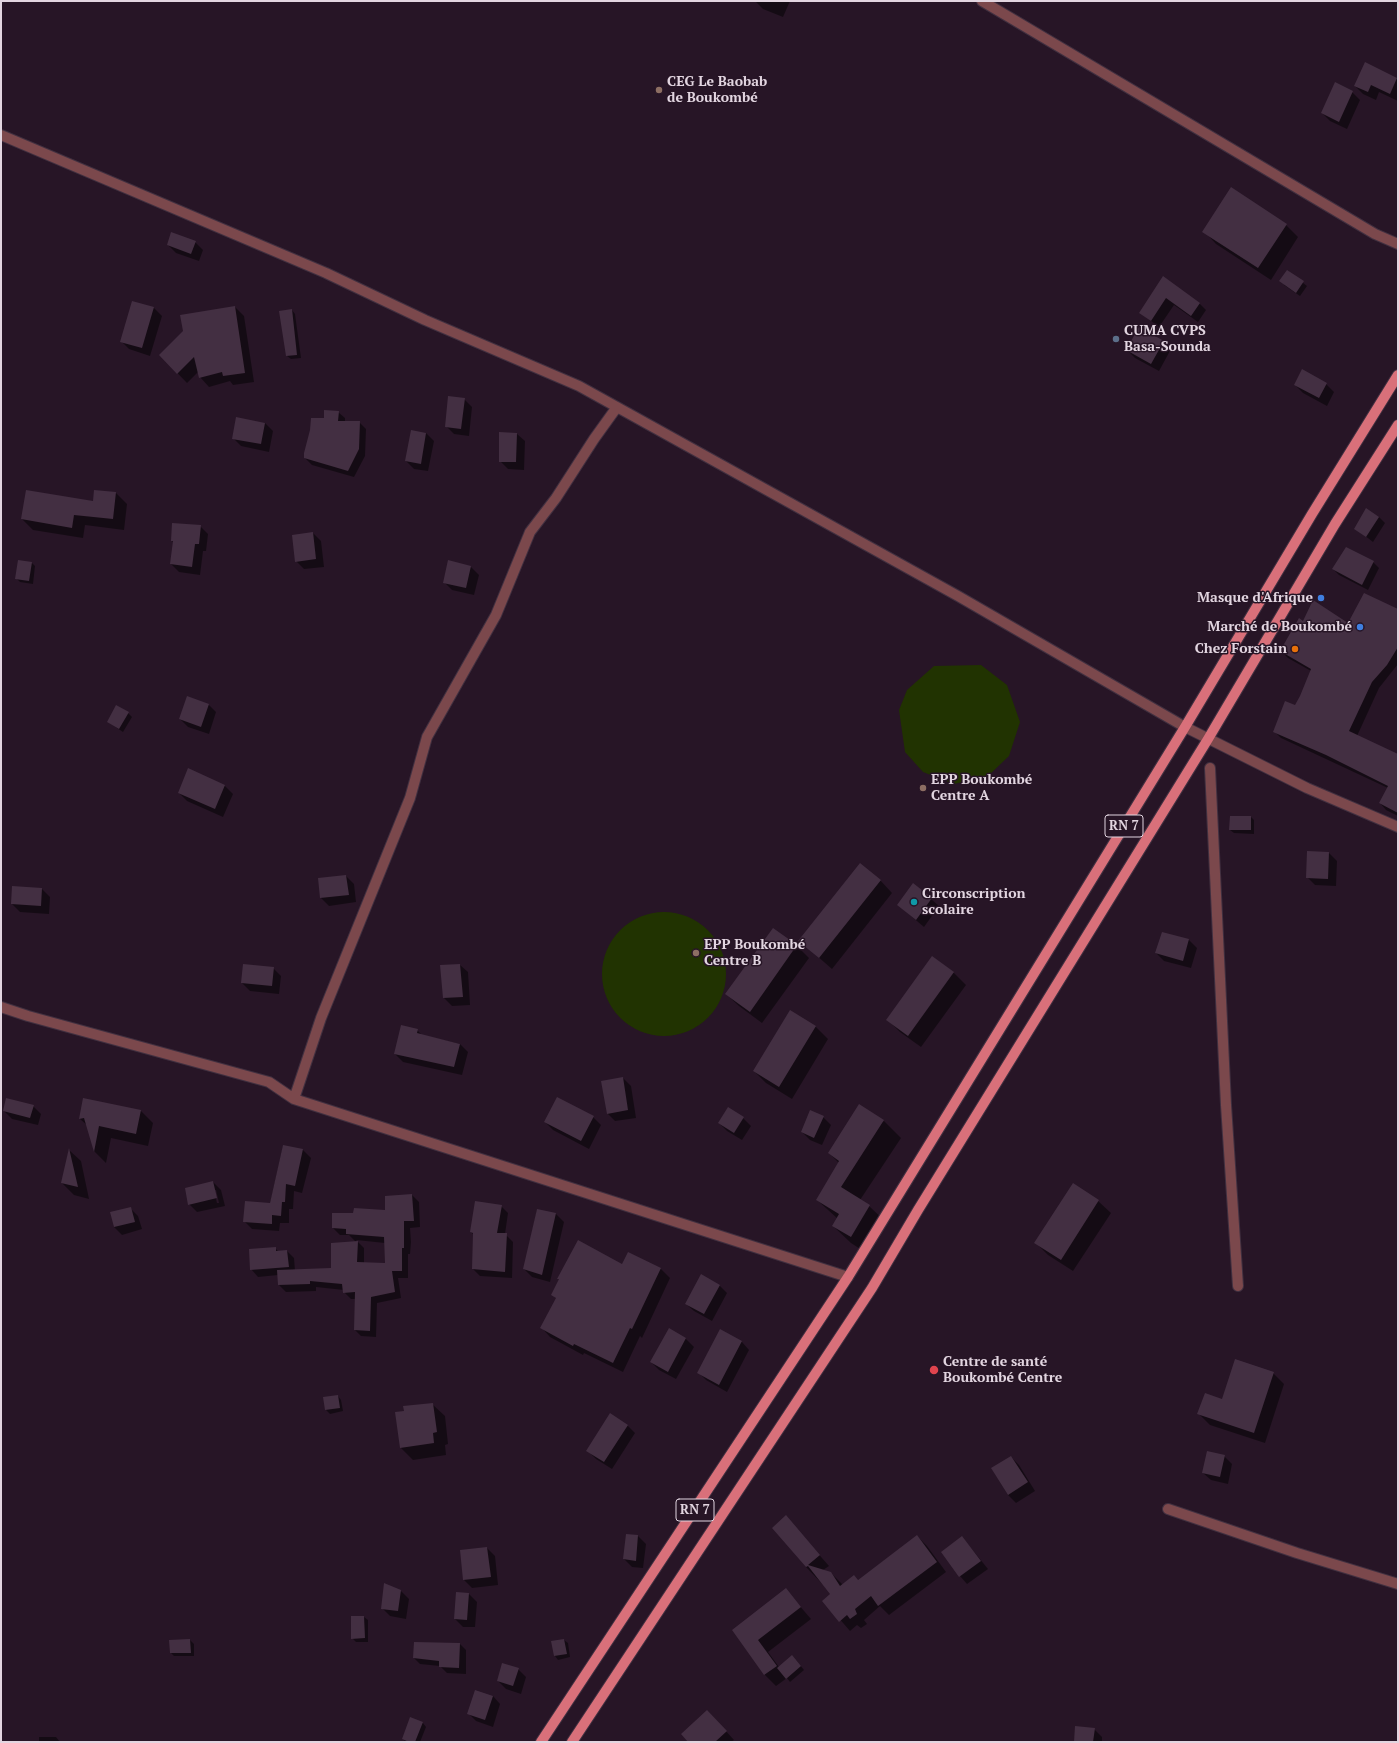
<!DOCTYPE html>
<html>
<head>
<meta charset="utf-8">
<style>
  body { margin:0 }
  #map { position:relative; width:1399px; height:1743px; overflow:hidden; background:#271526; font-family:"PT Serif",serif }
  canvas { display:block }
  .frame { position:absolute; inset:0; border:2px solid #e2d5e0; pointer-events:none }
</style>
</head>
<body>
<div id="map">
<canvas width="1399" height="1743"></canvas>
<div class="frame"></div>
</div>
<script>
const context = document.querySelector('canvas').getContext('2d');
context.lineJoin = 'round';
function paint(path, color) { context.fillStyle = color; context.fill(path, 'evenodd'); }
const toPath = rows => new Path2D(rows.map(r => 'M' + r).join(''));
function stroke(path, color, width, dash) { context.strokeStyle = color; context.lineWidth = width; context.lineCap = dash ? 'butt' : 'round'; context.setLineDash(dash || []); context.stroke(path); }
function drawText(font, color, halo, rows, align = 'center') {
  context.font = font + ' "PT Serif",serif'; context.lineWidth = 3; context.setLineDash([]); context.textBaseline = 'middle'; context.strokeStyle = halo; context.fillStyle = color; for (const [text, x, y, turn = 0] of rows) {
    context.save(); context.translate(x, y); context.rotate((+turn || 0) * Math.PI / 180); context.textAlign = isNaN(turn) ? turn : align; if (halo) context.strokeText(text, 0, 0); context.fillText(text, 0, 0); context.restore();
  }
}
paint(toPath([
  [981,665,1007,685,1020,722,1009,756,988,776,954,784,923,772,905,752,899,710,907,690,934,666],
  '602 974a62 62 0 1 1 124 0a62 62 0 1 1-124 0Z'
]), '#213301');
paint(toPath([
  [755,1,790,1,783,17,763,9],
  [1397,78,1398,80,1398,101,1379,92,1376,100,1363,94,1355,86],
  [1352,92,1360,100,1347,129,1330,121,1322,113],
  [1286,225,1298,237,1271,280,1216,244,1204,231],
  [195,242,203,250,199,261,176,253,168,245],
  [1288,271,1307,286,1300,296,1284,285],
  [1163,278,1199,303,1206,310,1198,322,1174,305,1159,327,1141,313],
  [133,302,154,308,162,316,150,356,129,349,121,341],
  [235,307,244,316,254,382,233,385,230,381,209,387,200,377,199,371,187,383,160,355],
  [292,310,295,314,301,358,291,359,287,356],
  [1163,342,1171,349,1159,371,1135,358,1127,350],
  [1326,384,1334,392,1327,406,1303,393,1295,385],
  [464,399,472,407,469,436,454,434,446,426],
  [338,412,345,418,345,422,359,422,366,429,365,456,354,477,312,465,305,458,325,419],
  [265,423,273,431,269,452,241,446,233,438],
  [426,433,434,441,428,471,414,469,406,461],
  [517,434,525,441,524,470,508,469,500,461],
  [116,493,127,504,124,530,85,525,83,538,33,530,22,519,94,502],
  [1379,517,1385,523,1373,542,1355,528],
  [200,526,208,534,206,551,203,551,200,575,179,572,171,564,174,543,172,541],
  [313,533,321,541,324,567,304,569,296,561],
  [1373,562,1379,568,1368,590,1339,575,1333,569],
  [32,563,35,566,33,584,20,582,16,578],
  [471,567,479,575,474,595,452,590,444,582],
  [1398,611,1398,664,1379,688,1357,736,1398,755,1398,816,1386,810,1380,803,1388,788,1281,738,1274,731,1295,706,1301,696,1311,671,1288,658,1281,651,1304,622,1348,624],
  [208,704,216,712,209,734,188,727,180,719],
  [128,713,132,717,123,732,108,722],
  [189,770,225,786,233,794,223,817,187,801,179,793],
  [1251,817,1254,820,1254,834,1234,833,1230,830],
  [1329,853,1337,861,1336,886,1315,885,1307,877],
  [346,876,354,884,356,902,329,906,321,898,319,879],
  [880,880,892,893,832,969,800,941],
  [42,889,50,897,49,914,20,912,12,904],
  [931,899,939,906,924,927,898,905],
  [773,929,797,946,809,958,762,1023,739,1006,726,994],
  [1189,940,1197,948,1191,968,1164,961,1156,953],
  [932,958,954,973,966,985,921,1047,900,1032,888,1020],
  [460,965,468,972,470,1005,452,1006,444,998,442,966],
  [273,968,281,976,279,994,250,991,242,983],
  [790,1011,816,1027,828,1039,792,1099,766,1083,754,1071],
  [417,1030,422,1035,460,1044,468,1052,462,1075,403,1062,395,1054],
  [623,1078,631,1086,636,1118,615,1121,607,1113],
  [84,1099,141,1111,153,1123,148,1146,111,1138,106,1163,94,1151,88,1126,80,1119],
  [33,1106,41,1114,38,1125,12,1119,4,1111],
  [728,1108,743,1118,751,1126,742,1140,727,1131,719,1123],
  [593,1117,601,1125,589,1149,553,1130,545,1122],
  [823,1117,831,1125,822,1145,810,1140,802,1132],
  [884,1121,901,1138,860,1200,869,1206,887,1223,868,1254,851,1243,833,1226,838,1219,817,1200,839,1163,829,1153],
  [283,1146,303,1150,311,1158,302,1193,294,1191,293,1209,289,1209,289,1223,280,1223,279,1231,252,1229,244,1221,270,1204],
  [69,1150,81,1161,89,1199,74,1195,62,1183],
  [213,1182,221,1190,225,1206,197,1212,189,1204],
  [214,1190,216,1190,219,1203,217,1203],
  [1073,1185,1098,1201,1111,1213,1073,1271,1048,1255,1036,1243],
  [412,1195,419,1202,420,1227,410,1228,411,1242,410,1254,408,1254,408,1278,398,1278,401,1298,377,1303,376,1337,361,1336,355,1330,356,1299,351,1299,344,1292,344,1290,316,1287,316,1291,286,1292,279,1285,278,1275,258,1277,251,1269,275,1248,279,1252,287,1251,294,1258,295,1271,332,1269,356,1242,349,1235,340,1235,333,1228,354,1214,386,1211],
  [356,1240,385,1243,387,1264,364,1263,364,1248],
  [501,1206,508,1213,505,1234,513,1242,512,1278,480,1276,473,1269,474,1235,471,1232],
  [130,1208,138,1216,142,1229,122,1235,114,1227],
  [537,1210,556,1214,564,1222,550,1282,532,1277,524,1269],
  [628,1254,661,1269,670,1278,642,1338,640,1336,623,1372,584,1353,583,1355,550,1337,541,1327,557,1299,552,1294,560,1280,558,1278,623,1266],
  [719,1285,727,1293,712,1321,694,1311,686,1304],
  [669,1329,686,1339,694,1347,676,1379,659,1370,651,1362],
  [720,1331,742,1342,749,1350,727,1392,706,1380,698,1372],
  [1273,1373,1284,1384,1265,1443,1210,1425,1198,1413],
  [338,1396,341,1400,343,1411,330,1414,326,1410],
  [432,1404,445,1416,448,1444,445,1445,446,1455,413,1460,401,1448,405,1412],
  [627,1425,635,1433,612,1469,596,1459,588,1451],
  [1224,1456,1232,1464,1228,1484,1211,1480,1203,1473],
  [1011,1457,1019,1465,1035,1491,1016,1503,1008,1495,992,1469],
  [786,1517,829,1566,823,1570,831,1573,843,1585,858,1580,917,1536,927,1546,946,1572,889,1615,880,1606,864,1620,867,1624,861,1628,857,1625,850,1631,824,1601,832,1594,806,1567],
  [638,1536,646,1544,643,1568,632,1567,624,1559],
  [962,1537,988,1569,967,1584,960,1576],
  [487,1548,495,1556,498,1585,472,1588,464,1580],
  [786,1590,811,1619,768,1652,779,1667,796,1660,804,1670,790,1682,787,1678,776,1686,765,1675,734,1630],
  [401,1591,409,1599,406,1619,390,1616,382,1608],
  [457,1593,469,1594,477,1602,475,1627,463,1627,455,1619],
  [364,1617,368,1620,368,1642,356,1642,352,1638],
  [190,1640,194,1644,194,1656,174,1656,171,1653],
  [564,1640,568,1643,570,1657,558,1660,555,1656,552,1642],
  [460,1644,466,1650,466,1674,447,1673,440,1666,420,1664,414,1658],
  [518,1669,526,1677,521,1694,506,1689,498,1681],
  [493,1696,500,1704,493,1727,476,1721,468,1713],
  [411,1718,423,1723,426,1727,420,1742,406,1742,403,1739],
  [715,1719,734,1740,731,1742,690,1742],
  [1094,1729,1102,1737,1102,1742,1075,1742],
  [39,1737,56,1737,60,1742,39,1742]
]), '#0007');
paint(toPath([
  [1365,62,1397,78,1390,94,1371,85,1368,92,1354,86],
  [1335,82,1353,91,1339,122,1321,113],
  [1231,187,1287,224,1258,268,1202,232],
  [171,232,196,241,191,254,167,245],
  [1287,270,1304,281,1296,293,1279,281],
  [1163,276,1200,303,1191,316,1166,298,1151,321,1139,313],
  [132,301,154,307,142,348,120,342],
  [235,306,245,373,223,376,222,372,199,378,194,357,177,374,159,355,183,331,180,315],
  [292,309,297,355,286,356,279,311],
  [1139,327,1164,341,1151,364,1126,350],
  [1302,369,1327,383,1319,398,1294,385],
  [448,396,465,398,461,429,445,427],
  [324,410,339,411,338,421,360,421,359,449,348,471,304,458,304,453,310,430,311,418,324,418],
  [236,417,265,423,261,444,232,439],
  [411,430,426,433,421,464,405,461],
  [499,432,517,433,516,462,499,462],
  [26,490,93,501,94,490,116,492,113,519,74,515,72,528,21,519],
  [1366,508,1379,517,1366,537,1354,529],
  [172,523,201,525,199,544,195,544,192,567,170,564,173,541,171,541],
  [313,532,316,559,295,562,292,535],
  [1346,547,1374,561,1362,585,1332,569],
  [18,560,32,562,29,581,15,579],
  [448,560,471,566,466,588,443,583],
  [1364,593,1398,609,1398,647,1387,665,1372,682,1349,731,1398,754,1398,813,1379,803,1388,786,1326,755,1273,732,1285,701,1295,705,1300,696,1311,669,1280,651,1299,618,1303,621,1313,600,1348,623],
  [187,696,209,704,201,727,179,719],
  [116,705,129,712,119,729,107,722],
  [188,768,225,785,215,809,178,793],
  [1230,816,1251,816,1251,830,1229,830],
  [1307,851,1329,852,1328,879,1306,878],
  [860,863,881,880,819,958,798,941],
  [346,875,349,895,320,898,318,878],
  [913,883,932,898,916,920,897,905],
  [12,886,42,888,41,906,11,904],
  [773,928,797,945,750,1012,725,994],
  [1162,932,1189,939,1183,961,1155,953],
  [932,956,954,972,908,1036,886,1020],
  [243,964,274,967,272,986,241,983],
  [460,964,463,997,443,998,440,965],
  [790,1010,816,1026,779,1087,753,1071],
  [401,1025,418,1029,417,1033,460,1044,454,1067,394,1054],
  [623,1077,628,1110,607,1114,601,1081],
  [557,1097,594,1116,581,1141,544,1122],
  [6,1098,34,1105,30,1118,3,1111],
  [83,1098,141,1110,136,1134,99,1126,94,1152,84,1118,79,1119],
  [859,1104,884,1120,841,1187,870,1205,851,1237,832,1226,839,1214,816,1200,839,1161,828,1153],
  [728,1107,744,1117,734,1133,718,1123],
  [810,1110,824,1116,814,1138,801,1132],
  [283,1145,303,1149,295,1186,286,1184,285,1202,282,1202,281,1216,272,1215,272,1224,243,1222,245,1201,270,1203],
  [69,1148,78,1187,61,1183],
  [213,1181,217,1198,188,1205,185,1188],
  [1073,1183,1099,1200,1061,1260,1034,1243],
  [412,1194,414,1221,404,1221,404,1248,402,1248,402,1271,392,1271,395,1292,371,1297,370,1331,354,1330,355,1292,343,1293,342,1284,310,1281,310,1284,278,1285,277,1270,331,1268,331,1243,358,1241,357,1262,385,1263,384,1237,346,1234,346,1229,332,1228,332,1213,353,1213,354,1208,385,1210,385,1196],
  [475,1201,502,1205,497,1233,507,1233,505,1272,472,1269,473,1233,470,1232],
  [131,1207,135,1222,114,1227,110,1212],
  [537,1209,556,1213,542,1275,523,1269],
  [578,1240,622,1264,628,1252,661,1268,632,1329,630,1328,613,1363,574,1344,573,1346,540,1328,556,1298,551,1295,559,1279,557,1279],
  [276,1247,276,1251,287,1250,289,1267,250,1270,249,1249],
  [701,1274,720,1285,704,1314,685,1304],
  [669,1328,686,1338,668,1372,650,1362],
  [720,1329,742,1341,719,1385,697,1373],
  [1235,1359,1274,1372,1254,1433,1197,1414,1205,1393,1222,1399],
  [338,1395,340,1408,325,1410,323,1397],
  [433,1403,437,1432,433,1433,434,1443,400,1448,395,1412,404,1411,403,1406],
  [610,1413,628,1425,604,1462,586,1451],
  [1207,1451,1225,1455,1220,1477,1202,1473],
  [1011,1456,1028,1482,1008,1495,991,1468],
  [786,1515,820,1555,808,1565,831,1572,840,1586,854,1575,858,1580,917,1535,937,1562,878,1606,871,1596,855,1609,857,1614,850,1619,847,1615,839,1622,822,1601,830,1594,808,1566,806,1567,772,1528],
  [626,1534,638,1535,636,1561,623,1559],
  [962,1536,981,1561,959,1577,941,1552],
  [487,1547,491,1577,463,1580,460,1550],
  [384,1583,401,1590,398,1611,381,1609],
  [786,1588,801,1607,758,1640,777,1666,764,1675,732,1630],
  [456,1592,469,1593,467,1620,454,1619],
  [351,1616,364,1616,365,1638,351,1639],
  [190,1639,191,1653,170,1653,169,1640],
  [564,1639,567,1654,554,1656,551,1641],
  [414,1642,460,1643,459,1668,439,1667,439,1661,413,1658],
  [792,1655,801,1666,786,1679,777,1668],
  [502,1663,519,1668,513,1686,497,1681],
  [475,1690,493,1696,485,1720,467,1714],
  [707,1710,727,1731,715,1742,688,1742,681,1734],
  [410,1717,423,1722,415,1742,409,1742,402,1739],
  [1075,1726,1095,1728,1093,1742,1074,1742]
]), '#432f42');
const minor = toPath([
  [982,1,1375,234,1398,244],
  [1,135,326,273,425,320,579,386,958,596,1185,727,1307,788,1398,827],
  [1210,768,1226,1105,1238,1286],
  [1,1007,28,1016,269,1082,294,1099,848,1277],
  [294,1099,321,1018,410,798,427,737,496,615,530,532,556,498,594,439,617,407],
  [1168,1509,1297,1553,1398,1584]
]);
const major = toPath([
  [541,1742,848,1277,1185,727,1312,514,1398,375],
  [572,1742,872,1288,918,1210,1208,739,1335,524,1398,425]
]);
stroke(minor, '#413040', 12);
stroke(major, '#413040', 12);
stroke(minor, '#7b484c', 10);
stroke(major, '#d9707a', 10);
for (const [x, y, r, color] of [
  [659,90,4,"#8d6e63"],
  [1116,339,4,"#5c6f8a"],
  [1321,598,4,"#3f7fe0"],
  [1360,627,4,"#3f7fe0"],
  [1295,649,4,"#e8710a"],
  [923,788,4,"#8d6e63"],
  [914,902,4,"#0f9aa8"],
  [696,953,4,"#8d6e63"],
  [934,1370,5,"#e0444e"]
]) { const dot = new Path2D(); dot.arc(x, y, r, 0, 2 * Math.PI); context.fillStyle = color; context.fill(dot); stroke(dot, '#271526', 1.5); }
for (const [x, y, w] of [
  [1124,826,38],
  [695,1510,38]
]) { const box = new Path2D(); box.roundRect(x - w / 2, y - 11, w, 22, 3); context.fillStyle = '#271526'; context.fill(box); stroke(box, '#e2d5e0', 1); }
drawText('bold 13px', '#e2d5e0', null, [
  ["RN 7",1124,826],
  ["RN 7",695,1510]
]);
drawText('bold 14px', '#e2d5e0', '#271526', [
  ["CEG Le Baobab",667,82],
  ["de Boukombé",667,98],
  ["CUMA CVPS",1124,331],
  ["Basa-Sounda",1124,347],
  ["Masque d'Afrique",1313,598,"right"],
  ["Marché de Boukombé",1352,627,"right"],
  ["Chez Forstain",1287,649,"right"],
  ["EPP Boukombé",931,780],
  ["Centre A",931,796],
  ["Circonscription",922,894],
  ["scolaire",922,910],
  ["EPP Boukombé",704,945],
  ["Centre B",704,961],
  ["Centre de santé",943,1362],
  ["Boukombé Centre",943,1378]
], 'left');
</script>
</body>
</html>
